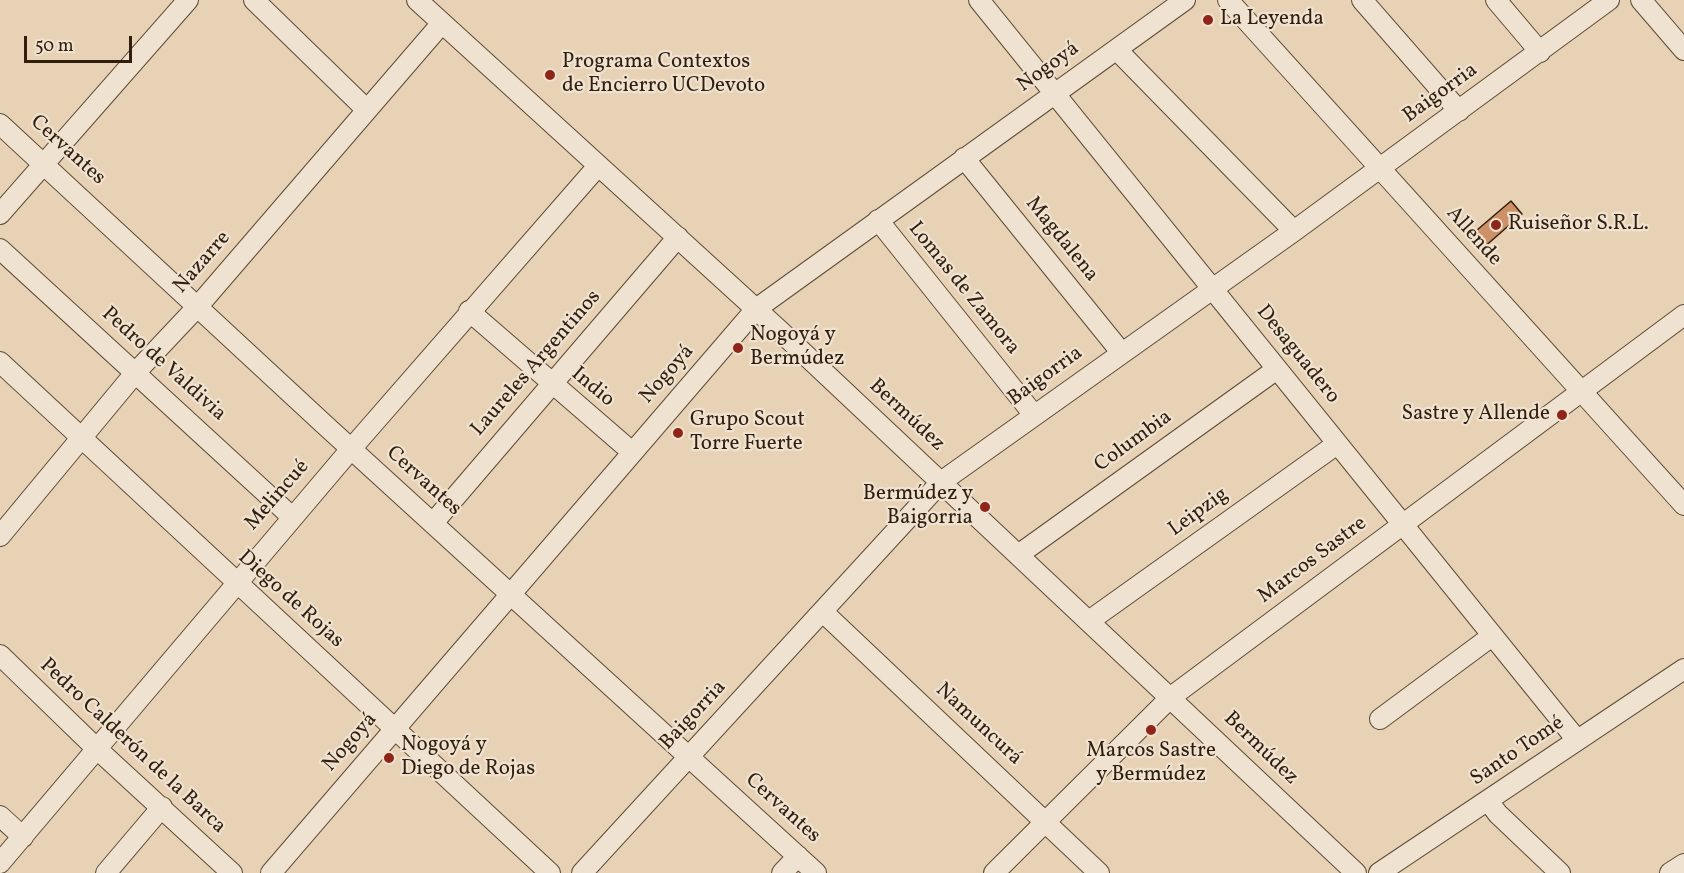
<!DOCTYPE html>
<html>
<head>
<meta charset="utf-8">
<style>
  body { margin:0 }
  #map { position:relative; width:1684px; height:873px; overflow:hidden; background:#e7d2b6; font-family:Vollkorn,serif }
  canvas { display:block }
  .scale { position:absolute; left:24px; top:36px; width:108px; height:27px; box-sizing:border-box; border:3px solid #311e0d; border-top:0; padding-left:8px; font-size:18px; line-height:21px; white-space:nowrap; color:#311e0d; -webkit-text-stroke:4px #efe2d0; paint-order:stroke }
</style>
</head>
<body>
<div id="map">
<canvas width="1684" height="873"></canvas>
<div class="scale">50 m</div>
</div>
<script>
const context = document.querySelector('canvas').getContext('2d');
context.lineJoin = 'round';
function paint(path, color) { context.fillStyle = color; context.fill(path, 'evenodd'); }
const toPath = rows => new Path2D(rows.map(r => 'M' + r).join(''));
function stroke(path, color, width, dash) { context.strokeStyle = color; context.lineWidth = width; context.lineCap = dash ? 'butt' : 'round'; context.setLineDash(dash || []); context.stroke(path); }
function drawText(font, color, halo, rows, align = 'center') {
  context.font = font + ' Vollkorn,serif'; context.lineWidth = 4.5; context.setLineDash([]); context.textBaseline = 'middle'; context.strokeStyle = halo; context.fillStyle = color; for (const [text, x, y, turn = 0] of rows) {
    context.save(); context.translate(x, y); context.rotate((+turn || 0) * Math.PI / 180); context.textAlign = isNaN(turn) ? turn : align; if (halo) context.strokeText(text, 0, 0); context.fillText(text, 0, 0); context.restore();
  }
}
const building = toPath([
  [1511,201,1522,214,1482,249,1470,236,1511,201]
]);
paint(building, '#ce9167');
stroke(building, '#311e0d', 1.5);
const minor = toPath([
  [254,0,367,110],
  [417,0,780,331,1356,873],
  [979,0,1577,740],
  [1228,0,1684,505],
  [1362,0,1459,111],
  [1496,0,1540,52],
  [1641,0,1684,50],
  [1117,50,1294,231],
  [0,124,326,426,816,873],
  [964,158,1121,352],
  [0,214,188,0],
  [878,220,1034,415],
  [0,249,292,517],
  [469,311,632,452],
  [0,362,550,873],
  [433,523,678,237],
  [0,536,136,372,199,305,442,23],
  [1018,555,1277,369],
  [823,612,1099,873],
  [1089,621,1337,444],
  [0,655,96,748,232,873],
  [1380,719,1492,636],
  [1488,801,1498,814,1560,873],
  [0,816,23,837],
  [0,863,351,449,598,166],
  [106,873,162,807],
  [271,873,756,309,1185,0],
  [582,873,941,482,1294,231,1609,0],
  [782,873,798,856],
  [994,873,1171,697,1684,315],
  [1379,873,1684,669],
  [1670,873,1684,864]
]);
stroke(minor, '#5e4b37', 22);
stroke(minor, '#efe2d0', 20);
for (const [x, y, r, color] of [
  [1208,20,6,"#8f2418"],
  [550,75,6,"#8f2418"],
  [1496,225,6,"#8f2418"],
  [738,348,6,"#8f2418"],
  [1562,415,6,"#8f2418"],
  [678,433,6,"#8f2418"],
  [985,507,6,"#8f2418"],
  [1151,730,6,"#8f2418"],
  [389,758,6,"#8f2418"]
]) { const dot = new Path2D(); dot.arc(x, y, r, 0, 2 * Math.PI); context.fillStyle = color; context.fill(dot); stroke(dot, '#efe2d0', 2); }
drawText('21px', '#311e0d', '#efe2d0', [
  ["La Leyenda",1220,20],
  ["Programa Contextos",562,63],
  ["de Encierro UCDevoto",562,87],
  ["Ruiseñor S.R.L.",1508,225],
  ["Nogoyá y",750,336],
  ["Bermúdez",750,360],
  ["Sastre y Allende",1550,415,"right"],
  ["Grupo Scout",690,421],
  ["Torre Fuerte",690,445],
  ["Bermúdez y",973,495,"right"],
  ["Baigorria",973,519,"right"],
  ["Nogoyá y",401,746],
  ["Diego de Rojas",401,770],
  ["Marcos Sastre",1151,752,"center"],
  ["y Bermúdez",1151,776,"center"]
], 'left');
drawText('21px', '#311e0d', '#efe2d0', [
  ["Nogoyá",1049,68,-36],
  ["Baigorria",1441,94,-36],
  ["Cervantes",67,151,42],
  ["Allende",1473,237,48],
  ["Magdalena",1061,240,51],
  ["Nazarre",203,263,-49],
  ["Lomas de Zamora",963,289,51],
  ["Desaguadero",1297,355,51],
  ["Laureles Argentinos",537,364,-49],
  ["Pedro de Valdivia",163,365,42],
  ["Nogoyá",668,375,-49],
  ["Baigorria",1046,377,-36],
  ["Indio",592,388,40],
  ["Bermúdez",906,416,43],
  ["Columbia",1134,442,-36],
  ["Cervantes",423,482,42],
  ["Melincué",278,496,-49],
  ["Leipzig",1199,513,-36],
  ["Marcos Sastre",1313,561,-37],
  ["Diego de Rojas",290,600,42],
  ["Baigorria",694,716,-47],
  ["Namuncurá",978,725,43],
  ["Nogoyá",351,743,-49],
  ["Pedro Calderón de la Barca",132,747,43],
  ["Bermúdez",1260,749,44],
  ["Santo Tomé",1518,752,-34],
  ["Cervantes",782,809,42]
]);
</script>
</body>
</html>
